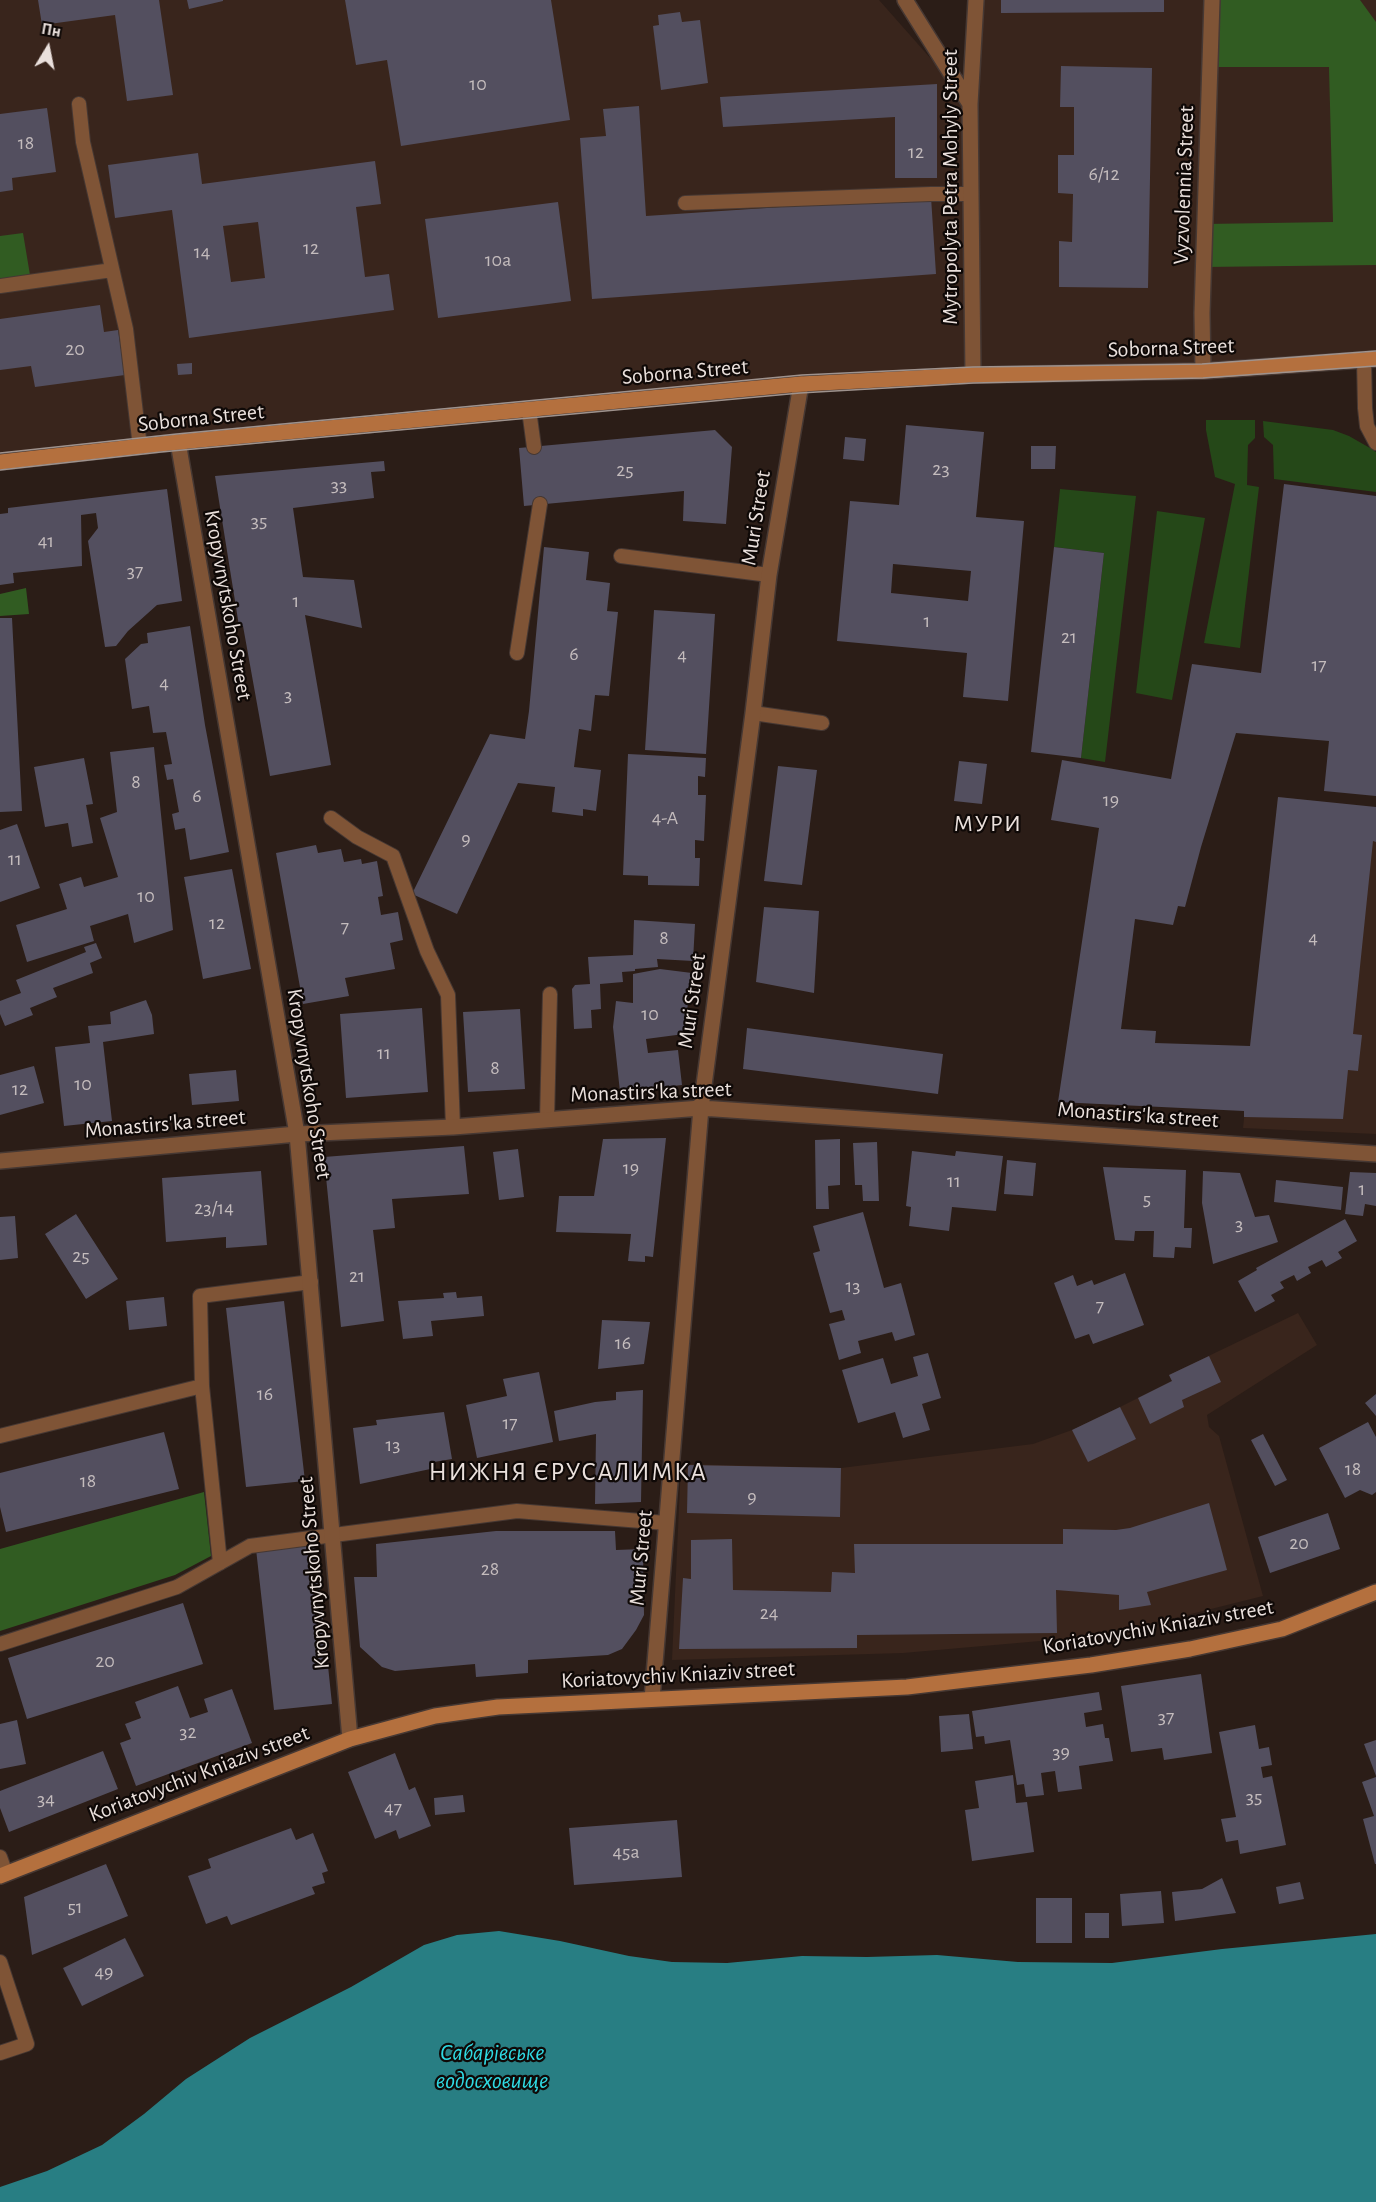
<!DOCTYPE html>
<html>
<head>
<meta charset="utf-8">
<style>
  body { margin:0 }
  #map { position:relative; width:1376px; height:2202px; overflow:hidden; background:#2b1d17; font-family:"Alegreya Sans",sans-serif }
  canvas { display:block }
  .north { position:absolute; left:18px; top:18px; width:60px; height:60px; -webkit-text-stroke:4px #0f0907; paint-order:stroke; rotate:10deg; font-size:16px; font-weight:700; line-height:24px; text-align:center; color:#eae0dc }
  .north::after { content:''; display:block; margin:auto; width:21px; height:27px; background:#eae0dc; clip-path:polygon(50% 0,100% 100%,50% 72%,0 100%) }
</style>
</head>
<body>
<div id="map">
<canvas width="1376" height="2202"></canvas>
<div class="north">Пн</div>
</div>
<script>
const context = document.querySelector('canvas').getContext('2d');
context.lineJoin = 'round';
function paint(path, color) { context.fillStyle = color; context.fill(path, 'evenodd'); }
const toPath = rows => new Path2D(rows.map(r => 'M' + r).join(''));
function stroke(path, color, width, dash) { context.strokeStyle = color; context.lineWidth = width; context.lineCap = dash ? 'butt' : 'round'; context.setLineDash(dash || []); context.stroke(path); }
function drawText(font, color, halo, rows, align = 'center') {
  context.font = font + ' "Alegreya Sans",sans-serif'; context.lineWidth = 4.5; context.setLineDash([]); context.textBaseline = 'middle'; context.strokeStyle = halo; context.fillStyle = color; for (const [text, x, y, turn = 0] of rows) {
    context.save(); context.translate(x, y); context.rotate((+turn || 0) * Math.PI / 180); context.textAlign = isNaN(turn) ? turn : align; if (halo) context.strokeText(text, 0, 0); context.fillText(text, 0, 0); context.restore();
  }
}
paint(toPath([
  [0,0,879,0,970,103,976,0,1376,0,1376,359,973,375,0,461],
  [1278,797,1376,808,1376,1134,1243,1128],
  [1298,1313,1317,1345,1207,1415,1209,1427,1219,1436,1263,1596,1179,1617,1086,1637,903,1653,672,1660,681,1464,841,1468,1033,1444,1072,1430,1120,1407,1172,1381,1169,1375]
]), '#39251c');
paint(toPath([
  [1206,420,1255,420,1255,438,1248,445,1247,485,1259,487,1240,648,1204,643,1235,484,1215,477,1206,430],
  [1263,421,1333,430,1349,436,1370,448,1376,452,1376,492,1274,479,1273,445,1264,437],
  [1060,489,1136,496,1105,762,1081,758,1104,553,1054,547],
  [1157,511,1205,518,1172,700,1136,693]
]), '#254818');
paint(toPath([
  [1211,0,1360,0,1376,22,1376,265,1203,267,1205,224,1333,222,1329,67,1210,67],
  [23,233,30,275,0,279,0,236],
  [26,588,29,614,0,616,0,594],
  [204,1492,211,1556,175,1575,0,1631,0,1549]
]), '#315c22');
paint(toPath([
  [499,1931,560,1941,629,1956,672,1962,727,1963,802,1956,867,1957,937,1955,1018,1962,1112,1963,1222,1949,1376,1934,1376,2202,0,2202,0,2187,47,2171,102,2145,144,2114,186,2079,250,2038,351,1987,424,1945,457,1935]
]), '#287e83');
paint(toPath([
  [38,0,159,0,173,95,127,101,115,15,42,25],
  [187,0,223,0,223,1,189,9],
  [345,0,551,0,570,120,401,146,387,60,356,65],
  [1001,0,1164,0,1164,12,1001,13],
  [680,12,682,22,700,20,708,83,661,90,653,26,659,25,658,15],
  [1061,66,1152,68,1148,288,1059,287,1059,241,1072,242,1073,194,1058,193,1058,155,1074,155,1074,107,1060,107],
  [937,84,937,178,895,178,895,117,723,127,720,97],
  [639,106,646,216,931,197,936,274,592,299,580,138,606,136,603,109],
  [47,108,56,172,12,178,13,190,0,192,0,114],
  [198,153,202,184,375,161,381,204,356,207,365,277,389,274,394,310,189,338,172,210,115,218,108,165],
  [258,222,265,278,231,282,223,226],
  [558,202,571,301,438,318,425,219],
  [100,305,104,332,118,330,125,375,35,387,31,366,0,370,0,319],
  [192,363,192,374,178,375,177,364],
  [906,425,984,432,976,517,1024,521,1008,701,963,697,967,653,837,641,850,501,899,505],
  [893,564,971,571,968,601,891,593],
  [715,430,732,447,726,524,683,521,684,491,524,506,519,448],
  [845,437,866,439,864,461,843,459],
  [1031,446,1056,446,1055,469,1031,469],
  [384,461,385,471,371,472,374,498,293,508,303,577,354,580,362,628,305,615,331,765,270,776,243,626,239,626,215,476],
  [1284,484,1376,496,1376,796,1324,791,1329,741,1236,733,1201,847,1185,907,1178,906,1173,925,1135,919,1121,1029,1156,1031,1155,1043,1250,1046,1278,797,1376,807,1376,842,1373,841,1353,1034,1362,1035,1358,1071,1348,1070,1343,1119,1244,1117,1244,1111,1058,1102,1099,828,1051,820,1062,760,1171,779,1192,664,1261,673],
  [167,489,182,601,157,605,128,631,116,646,105,647,88,541,98,528,96,513,81,515,82,566,13,573,14,583,0,585,0,514,8,513,8,508],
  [544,547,589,552,586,580,610,583,607,611,618,612,609,696,595,695,591,731,579,729,574,767,601,770,596,811,583,809,583,816,552,812,555,787,518,783,457,914,412,894,490,734,525,739,529,711],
  [1054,547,1104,553,1081,758,1031,752],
  [654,610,715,614,706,754,645,750],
  [0,618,12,618,22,811,0,812],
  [190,626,205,725,229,852,190,860,185,828,175,830,172,814,179,812,173,779,167,780,164,765,172,764,166,732,153,733,149,706,132,709,125,659,141,644,148,643,147,633],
  [154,747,173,930,134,943,128,914,90,926,94,941,27,962,16,925,67,909,59,884,81,877,84,887,118,877,100,818,117,812,110,752],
  [628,754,706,758,705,777,698,776,698,795,706,795,704,841,695,840,695,858,700,858,699,886,648,885,648,876,623,875],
  [84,758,93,804,86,805,93,843,72,847,68,823,45,827,34,767],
  [959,761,987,764,982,804,954,801],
  [778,766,817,770,802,885,764,881],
  [17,824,40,888,0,902,0,830],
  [316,845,318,853,341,849,344,862,361,859,362,864,377,861,383,896,378,897,381,915,398,912,403,940,390,943,395,969,345,978,349,996,303,1004,276,853],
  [232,869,251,969,203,979,184,877],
  [764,907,819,911,814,993,756,982],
  [634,920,695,924,693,961,657,959,658,967,635,969,635,971,622,972,623,982,600,984,601,1009,591,1010,592,1028,574,1029,572,989,575,985,590,984,588,957,633,955],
  [96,943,102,958,90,963,93,973,53,988,57,997,30,1008,33,1015,5,1026,0,1014,0,1001,21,993,16,980,86,952,84,947],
  [660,969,692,973,684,1034,646,1039,648,1053,678,1050,682,1085,620,1092,613,1027,616,1001,633,1003,633,974],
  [146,1000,152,1015,154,1034,103,1042,112,1121,64,1126,55,1047,90,1043,88,1026,111,1024,110,1012],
  [422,1008,428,1092,346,1098,340,1014],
  [520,1009,525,1089,468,1092,463,1012],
  [747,1028,943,1054,938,1094,743,1069],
  [34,1066,44,1103,0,1115,0,1075],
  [236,1070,239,1101,192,1105,189,1074],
  [666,1138,653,1257,645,1256,645,1262,628,1261,631,1234,556,1232,559,1196,594,1196,603,1139],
  [840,1139,840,1185,828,1186,829,1209,816,1209,815,1140],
  [877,1142,879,1201,863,1201,862,1185,855,1185,853,1143],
  [464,1146,469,1194,392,1199,395,1228,373,1230,384,1321,341,1327,324,1157],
  [518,1149,524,1197,499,1200,493,1152],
  [912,1151,955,1156,956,1151,1003,1156,996,1211,952,1207,949,1231,909,1226,911,1207,906,1206],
  [1007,1160,1036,1163,1033,1196,1004,1194],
  [1103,1167,1186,1170,1184,1228,1192,1228,1191,1248,1175,1247,1174,1258,1153,1257,1154,1231,1135,1231,1134,1241,1115,1240],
  [261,1171,267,1245,226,1248,226,1237,166,1242,162,1178],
  [1203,1171,1240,1173,1255,1217,1269,1215,1278,1242,1213,1264,1202,1203],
  [1350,1172,1376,1173,1376,1206,1365,1204,1363,1216,1345,1214],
  [1276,1180,1343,1187,1341,1210,1274,1202],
  [863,1212,884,1288,901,1283,915,1335,895,1341,892,1332,858,1341,861,1353,839,1360,829,1324,845,1320,842,1310,830,1313,813,1253,820,1251,813,1226],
  [76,1214,118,1279,86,1299,45,1234],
  [15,1216,18,1258,0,1260,0,1217],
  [1345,1219,1357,1241,1338,1252,1342,1258,1326,1267,1322,1260,1308,1267,1311,1273,1297,1281,1294,1275,1280,1282,1284,1288,1271,1295,1275,1301,1255,1312,1238,1281,1257,1270,1256,1268],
  [1125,1273,1144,1325,1093,1344,1089,1334,1075,1339,1054,1283,1073,1275,1077,1286,1092,1280,1094,1285],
  [456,1292,457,1298,482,1296,484,1316,431,1321,433,1336,403,1339,398,1301,444,1298,443,1293],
  [164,1297,167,1326,129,1330,126,1301],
  [284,1301,305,1481,246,1487,226,1308],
  [602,1320,650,1322,644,1364,598,1369],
  [928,1353,941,1398,922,1404,930,1430,903,1438,895,1412,858,1423,842,1370,883,1358,891,1384,918,1376,913,1357],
  [1209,1356,1221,1382,1182,1400,1184,1407,1150,1424,1138,1398,1172,1381,1169,1375],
  [539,1372,553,1442,477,1458,466,1405,507,1396,503,1379],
  [643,1390,641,1502,595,1504,596,1434,559,1441,554,1411,595,1402,616,1400,616,1392],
  [1376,1394,1376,1416,1365,1403],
  [1120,1407,1136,1439,1088,1462,1072,1430],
  [444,1412,452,1459,434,1462,435,1468,360,1484,353,1428,377,1425,376,1420],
  [1368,1422,1376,1437,1376,1492,1372,1495,1360,1490,1345,1498,1319,1448],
  [164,1432,179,1489,6,1532,0,1507,0,1473],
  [1263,1434,1287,1480,1275,1486,1251,1440],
  [688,1465,841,1468,840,1517,687,1513],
  [1209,1503,1227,1570,1147,1592,1151,1605,1119,1610,1119,1595,1056,1590,1057,1633,857,1635,857,1648,679,1649,683,1578,691,1579,691,1540,732,1539,733,1590,831,1592,832,1572,855,1573,854,1544,1063,1544,1063,1529,1116,1530,1130,1528],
  [1328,1513,1340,1549,1270,1573,1258,1537],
  [496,1531,615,1531,616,1550,643,1549,644,1615,636,1630,622,1649,608,1655,528,1660,528,1673,476,1677,475,1664,395,1671,382,1667,360,1647,354,1577,377,1577,376,1544],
  [315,1542,332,1704,274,1710,256,1549],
  [183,1603,203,1664,27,1719,8,1658],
  [1201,1674,1212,1753,1164,1760,1162,1748,1131,1752,1121,1686],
  [178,1686,190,1718,208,1712,204,1699,232,1689,252,1743,136,1786,120,1743,131,1739,125,1724,141,1718,135,1702],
  [1099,1692,1102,1710,1084,1713,1086,1727,1103,1724,1105,1738,1109,1738,1113,1761,1079,1766,1082,1789,1058,1792,1055,1771,1041,1773,1044,1795,1026,1797,1024,1784,1017,1785,1010,1740,985,1744,984,1736,976,1737,972,1711],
  [969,1714,973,1749,941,1752,939,1716],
  [17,1720,26,1764,0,1769,0,1724],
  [1255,1725,1259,1749,1269,1747,1272,1765,1261,1767,1263,1778,1272,1776,1286,1845,1240,1854,1238,1840,1226,1842,1221,1819,1236,1817,1219,1732],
  [1376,1740,1376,1776,1364,1744],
  [103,1751,118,1789,9,1832,0,1808,0,1791],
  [395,1753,409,1790,415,1787,431,1826,399,1839,396,1830,375,1839,348,1772],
  [1013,1775,1016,1803,1027,1802,1034,1852,972,1861,965,1810,979,1808,975,1781],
  [1376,1777,1376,1864,1375,1864,1363,1819,1374,1816,1362,1782],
  [463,1795,465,1812,435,1815,434,1798],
  [677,1820,682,1877,574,1885,569,1828],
  [291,1828,296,1840,313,1833,328,1871,322,1873,325,1883,312,1887,315,1894,231,1925,227,1916,206,1924,188,1876,211,1868,208,1859],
  [106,1864,128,1916,32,1955,24,1897],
  [1222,1878,1236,1913,1175,1921,1172,1892,1202,1889],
  [1300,1882,1304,1899,1279,1904,1276,1887],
  [1161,1891,1164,1923,1122,1926,1120,1894],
  [1036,1898,1072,1898,1072,1943,1036,1943],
  [1085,1913,1109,1913,1109,1938,1085,1938],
  [125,1938,144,1976,82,2006,63,1968]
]), '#534f5f');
const lane = toPath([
  [79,104,83,142,126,329,140,447],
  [685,203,931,194,971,194],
  [0,286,112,270],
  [1364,360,1365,408,1367,426,1376,443],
  [529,410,534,447],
  [621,556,769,575],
  [517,653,540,504],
  [753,713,822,723],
  [331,818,357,837,393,856,427,951,448,995,453,1127],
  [547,1120,550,994],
  [202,1386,220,1563],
  [0,1436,202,1386,200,1296,311,1282],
  [0,1644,177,1587,250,1546,517,1511,666,1523],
  [0,1857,6,1874],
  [0,1962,27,2044,0,2053]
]);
const street = toPath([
  [905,0,970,104],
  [1203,371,1202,313,1212,0],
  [973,375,970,104,976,0],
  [178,442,297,1134,350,1739],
  [0,1161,297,1134,453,1127,701,1108,1376,1154],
  [652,1699,701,1108,753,713,769,575,801,384]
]);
const secondary = toPath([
  [0,462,178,442,801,384,973,375,1203,371,1376,359],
  [0,1876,350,1739,435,1716,498,1707,907,1687,1091,1665,1190,1649,1282,1629,1376,1592]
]);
stroke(lane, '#463833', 16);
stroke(street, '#463833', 18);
stroke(secondary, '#463833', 18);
stroke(lane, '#7f5436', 14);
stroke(street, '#7f5436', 15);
stroke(secondary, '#b4703e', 15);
stroke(toPath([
  [0,453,177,434,802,375,973,367,1202,364,1376,351],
  [0,470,161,452,800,393,973,383,1203,378,1376,366]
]), '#9e928d', 1.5);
drawText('20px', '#c4bcbd', null, [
  ["10",478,84],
  ["18",26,143],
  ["12",916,152],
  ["6/12",1104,174],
  ["12",311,248],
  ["14",202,252],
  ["10а",498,260],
  ["20",75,349],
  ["23",941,469],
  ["25",625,470],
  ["33",339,485],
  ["35",259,521],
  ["41",46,541],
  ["37",135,571],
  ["1",296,601],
  ["1",927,621],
  ["21",1069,637],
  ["6",574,654],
  ["4",682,655],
  ["17",1319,665],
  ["4",164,683],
  ["3",288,695],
  ["8",136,782],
  ["6",197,796],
  ["19",1111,800],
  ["4-А",665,818],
  ["9",466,839],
  ["11",15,859],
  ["10",146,896],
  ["12",217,923],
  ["7",345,927],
  ["8",664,938],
  ["4",1313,938],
  ["10",650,1014],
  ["11",384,1053],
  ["8",495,1068],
  ["10",83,1084],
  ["12",20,1089],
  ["19",631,1168],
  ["11",954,1181],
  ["1",1362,1189],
  ["5",1147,1199],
  ["23/14",214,1208],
  ["3",1239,1224],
  ["25",81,1256],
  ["21",357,1276],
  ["13",853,1286],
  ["7",1100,1306],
  ["16",623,1343],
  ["16",265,1394],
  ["17",510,1423],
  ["13",393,1445],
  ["18",1353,1469],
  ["18",88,1481],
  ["9",752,1497],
  ["20",1299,1543],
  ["28",490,1569],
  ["24",769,1613],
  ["20",105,1661],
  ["37",1166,1717],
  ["32",188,1732],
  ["39",1061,1752],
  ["35",1254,1797],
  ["34",46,1799],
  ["47",393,1808],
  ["45а",626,1852],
  ["51",75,1907],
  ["49",104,1972]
]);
drawText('22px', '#eae0dc', '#0f0907', [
  ["Vyzvolennia Street",1184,185,-88],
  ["Mytropolyta Petra Mohyly Street",950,187,-90],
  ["Soborna Street",1171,348,-2],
  ["Soborna Street",685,372,-5],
  ["Soborna Street",201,418,-6],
  ["Muri Street",756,518,-81],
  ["Kropyvnytskoho Street",228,605,80],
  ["Muri Street",692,1001,-82],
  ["Kropyvnytskoho Street",309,1084,81],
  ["Monastirs'ka street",651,1092,-2],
  ["Monastirs'ka street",1138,1115,4],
  ["Monastirs'ka street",165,1124,-5],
  ["Muri Street",641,1558,-85],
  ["Kropyvnytskoho Street",314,1573,-95],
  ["Koriatovychiv Kniaziv street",1158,1627,-10],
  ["Koriatovychiv Kniaziv street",678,1675,-3],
  ["Koriatovychiv Kniaziv street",199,1774,-21]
]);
context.letterSpacing = '1.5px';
drawText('24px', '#eae0dc', '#0f0907', [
  ["МУРИ",988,824]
]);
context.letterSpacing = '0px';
drawText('italic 24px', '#2fd9e2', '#0f0907', [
  ["Сабарівське",492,2053],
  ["водосховище",492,2081]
]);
context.letterSpacing = '1.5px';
drawText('26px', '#eae0dc', '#0f0907', [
  ["НИЖНЯ ЄРУСАЛИМКА",568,1472]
]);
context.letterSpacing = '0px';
</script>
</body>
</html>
